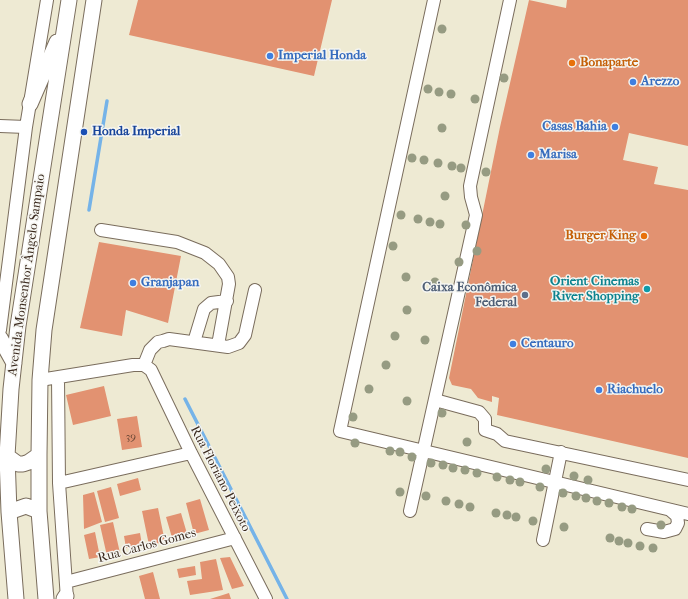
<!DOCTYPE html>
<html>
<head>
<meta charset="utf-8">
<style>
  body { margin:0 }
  canvas { display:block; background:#eeead3 }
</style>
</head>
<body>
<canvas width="688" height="599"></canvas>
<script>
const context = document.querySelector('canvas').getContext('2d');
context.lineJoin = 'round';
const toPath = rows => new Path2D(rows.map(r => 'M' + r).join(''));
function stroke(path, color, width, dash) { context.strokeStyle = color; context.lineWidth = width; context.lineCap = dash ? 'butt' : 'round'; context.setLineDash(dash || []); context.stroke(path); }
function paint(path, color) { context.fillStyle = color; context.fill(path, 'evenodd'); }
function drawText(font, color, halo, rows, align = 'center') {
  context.font = font + ' "IM FELL French Canon",serif'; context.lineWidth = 3; context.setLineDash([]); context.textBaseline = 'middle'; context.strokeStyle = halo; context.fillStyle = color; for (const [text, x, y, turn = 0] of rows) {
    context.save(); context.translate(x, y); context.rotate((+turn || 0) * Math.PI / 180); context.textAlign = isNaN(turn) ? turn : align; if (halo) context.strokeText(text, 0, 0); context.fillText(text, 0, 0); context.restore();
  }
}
stroke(toPath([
  [89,210,107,101],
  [185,399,287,599]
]), '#75b3e8', 3.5);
paint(toPath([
  [138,0,332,0,314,76,129,35],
  [529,0,566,8,567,0,688,0,688,146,629,133,623,160,658,167,654,184,688,190,688,458,497,415,499,398,492,396,492,402,478,398,471,389,452,385,449,378,500,127],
  [99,242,181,256,168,323,126,310,122,336,80,328],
  [104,386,111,416,73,425,66,395],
  [137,416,142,447,122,450,117,419],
  [138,478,141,490,120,496,117,484],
  [111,487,119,518,105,522,97,491],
  [94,492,102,522,84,529,83,495],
  [200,499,209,530,194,534,186,503],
  [158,508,165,542,149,545,142,511],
  [181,513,188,537,173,541,166,517],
  [113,522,120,553,107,556,100,525],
  [95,532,100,557,89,559,84,535],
  [140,533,142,545,126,548,124,536],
  [230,557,244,586,232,589,220,558],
  [216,559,223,590,190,595,187,581,202,579,200,562],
  [195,566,196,575,179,578,177,569],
  [153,572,160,599,145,599,139,576],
  [229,593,231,599,210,599]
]), '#e29271');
const minor = toPath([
  [434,0,340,431,688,514],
  [0,126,26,127],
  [101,230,177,242,205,253,219,264,228,277,229,284,218,345],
  [0,330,26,127,47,0],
  [194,342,204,309,211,303,227,301],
  [144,365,150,350,158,342,163,341,169,339,228,347,239,343,245,335,255,290],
  [58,378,59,483,67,599],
  [40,380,133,365,144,365,151,370,191,453,266,599],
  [435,400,479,412,485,419,485,430,497,434,505,441,688,480],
  [59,483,191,453],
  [410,511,476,215,471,197,470,186,510,0],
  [647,529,664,532,675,529,678,523,677,516,670,510],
  [543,540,561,452],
  [66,582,235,538]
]);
const major = toPath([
  [30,104,57,42],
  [0,338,14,363],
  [7,456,18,464,23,464,29,462,39,455],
  [9,512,26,506,39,511],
  [16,599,9,512,7,456,11,389,18,326,69,0],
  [46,599,39,511,39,455,40,380,44,330,94,0],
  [64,599,66,596]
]);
stroke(minor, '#7a6d5d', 14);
stroke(major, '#7a6d5d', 17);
stroke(minor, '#fff', 12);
stroke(major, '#fff', 15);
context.fillStyle = '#969b82';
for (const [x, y] of [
  [442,29],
  [504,78],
  [428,89],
  [439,92],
  [451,94],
  [475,99],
  [442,128],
  [412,158],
  [424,160],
  [438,163],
  [452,166],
  [461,168],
  [486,172],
  [445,196],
  [401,215],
  [418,219],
  [430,222],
  [440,224],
  [466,225],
  [393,246],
  [477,251],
  [459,262],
  [406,277],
  [435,282],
  [407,310],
  [395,336],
  [425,340],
  [386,365],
  [369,389],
  [407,401],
  [442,413],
  [353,417],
  [467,442],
  [355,443],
  [390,451],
  [400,452],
  [412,457],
  [431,463],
  [443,465],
  [453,468],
  [546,469],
  [465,470],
  [477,473],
  [574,476],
  [497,477],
  [510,480],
  [588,480],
  [520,482],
  [540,487],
  [400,492],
  [563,493],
  [426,496],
  [576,496],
  [586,498],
  [446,501],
  [597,501],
  [609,503],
  [459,504],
  [470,507],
  [622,507],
  [632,509],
  [496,513],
  [507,515],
  [516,517],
  [533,521],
  [661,525],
  [564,527],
  [610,538],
  [619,541],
  [628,543],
  [640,546],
  [653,548]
]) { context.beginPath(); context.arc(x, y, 4.5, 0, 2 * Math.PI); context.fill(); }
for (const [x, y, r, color] of [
  [270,56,4,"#3f7fe0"],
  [572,63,4,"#e8710a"],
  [633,82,4,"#3f7fe0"],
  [615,127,4,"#3f7fe0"],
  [84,132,4,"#1a4fb4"],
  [531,155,4,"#3f7fe0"],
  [644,236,4,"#e8710a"],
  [133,283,4,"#3f7fe0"],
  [647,289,4,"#0f9aa8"],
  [525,295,4,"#5c6f8a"],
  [513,344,4,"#3f7fe0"],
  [599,390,4,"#3f7fe0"]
]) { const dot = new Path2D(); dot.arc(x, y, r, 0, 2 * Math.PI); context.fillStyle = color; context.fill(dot); stroke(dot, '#f6f6f2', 1.5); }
drawText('11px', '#654433', null, [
  ["39",131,437]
]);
drawText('bold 13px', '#366cbe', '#f6f6f2', [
  ["Imperial Honda",278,56],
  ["Arezzo",641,82],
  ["Casas Bahia",607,127,"right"],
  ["Marisa",539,155],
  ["Granjapan",141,283],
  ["Centauro",521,344],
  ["Riachuelo",607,390]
], 'left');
drawText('bold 13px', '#c56008', '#f6f6f2', [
  ["Bonaparte",580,63],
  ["Burger King",636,236,"right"]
], 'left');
drawText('bold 13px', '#164399', '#f6f6f2', [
  ["Honda Imperial",92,132]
], 'left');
drawText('13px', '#3b2a1e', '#f6f6f2', [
  ["Avenida Monsenhor Ângelo Sampaio",27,275,-82],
  ["Rua Floriano Peixoto",220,479,63],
  ["Rua Carlos Gomes",147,546,-15]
]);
drawText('bold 13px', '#0d838f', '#f6f6f2', [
  ["Orient Cinemas",639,282],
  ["River Shopping",639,297]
], 'right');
drawText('bold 13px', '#4e5e75', '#f6f6f2', [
  ["Caixa Econômica",517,288],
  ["Federal",517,303]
], 'right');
</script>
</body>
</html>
